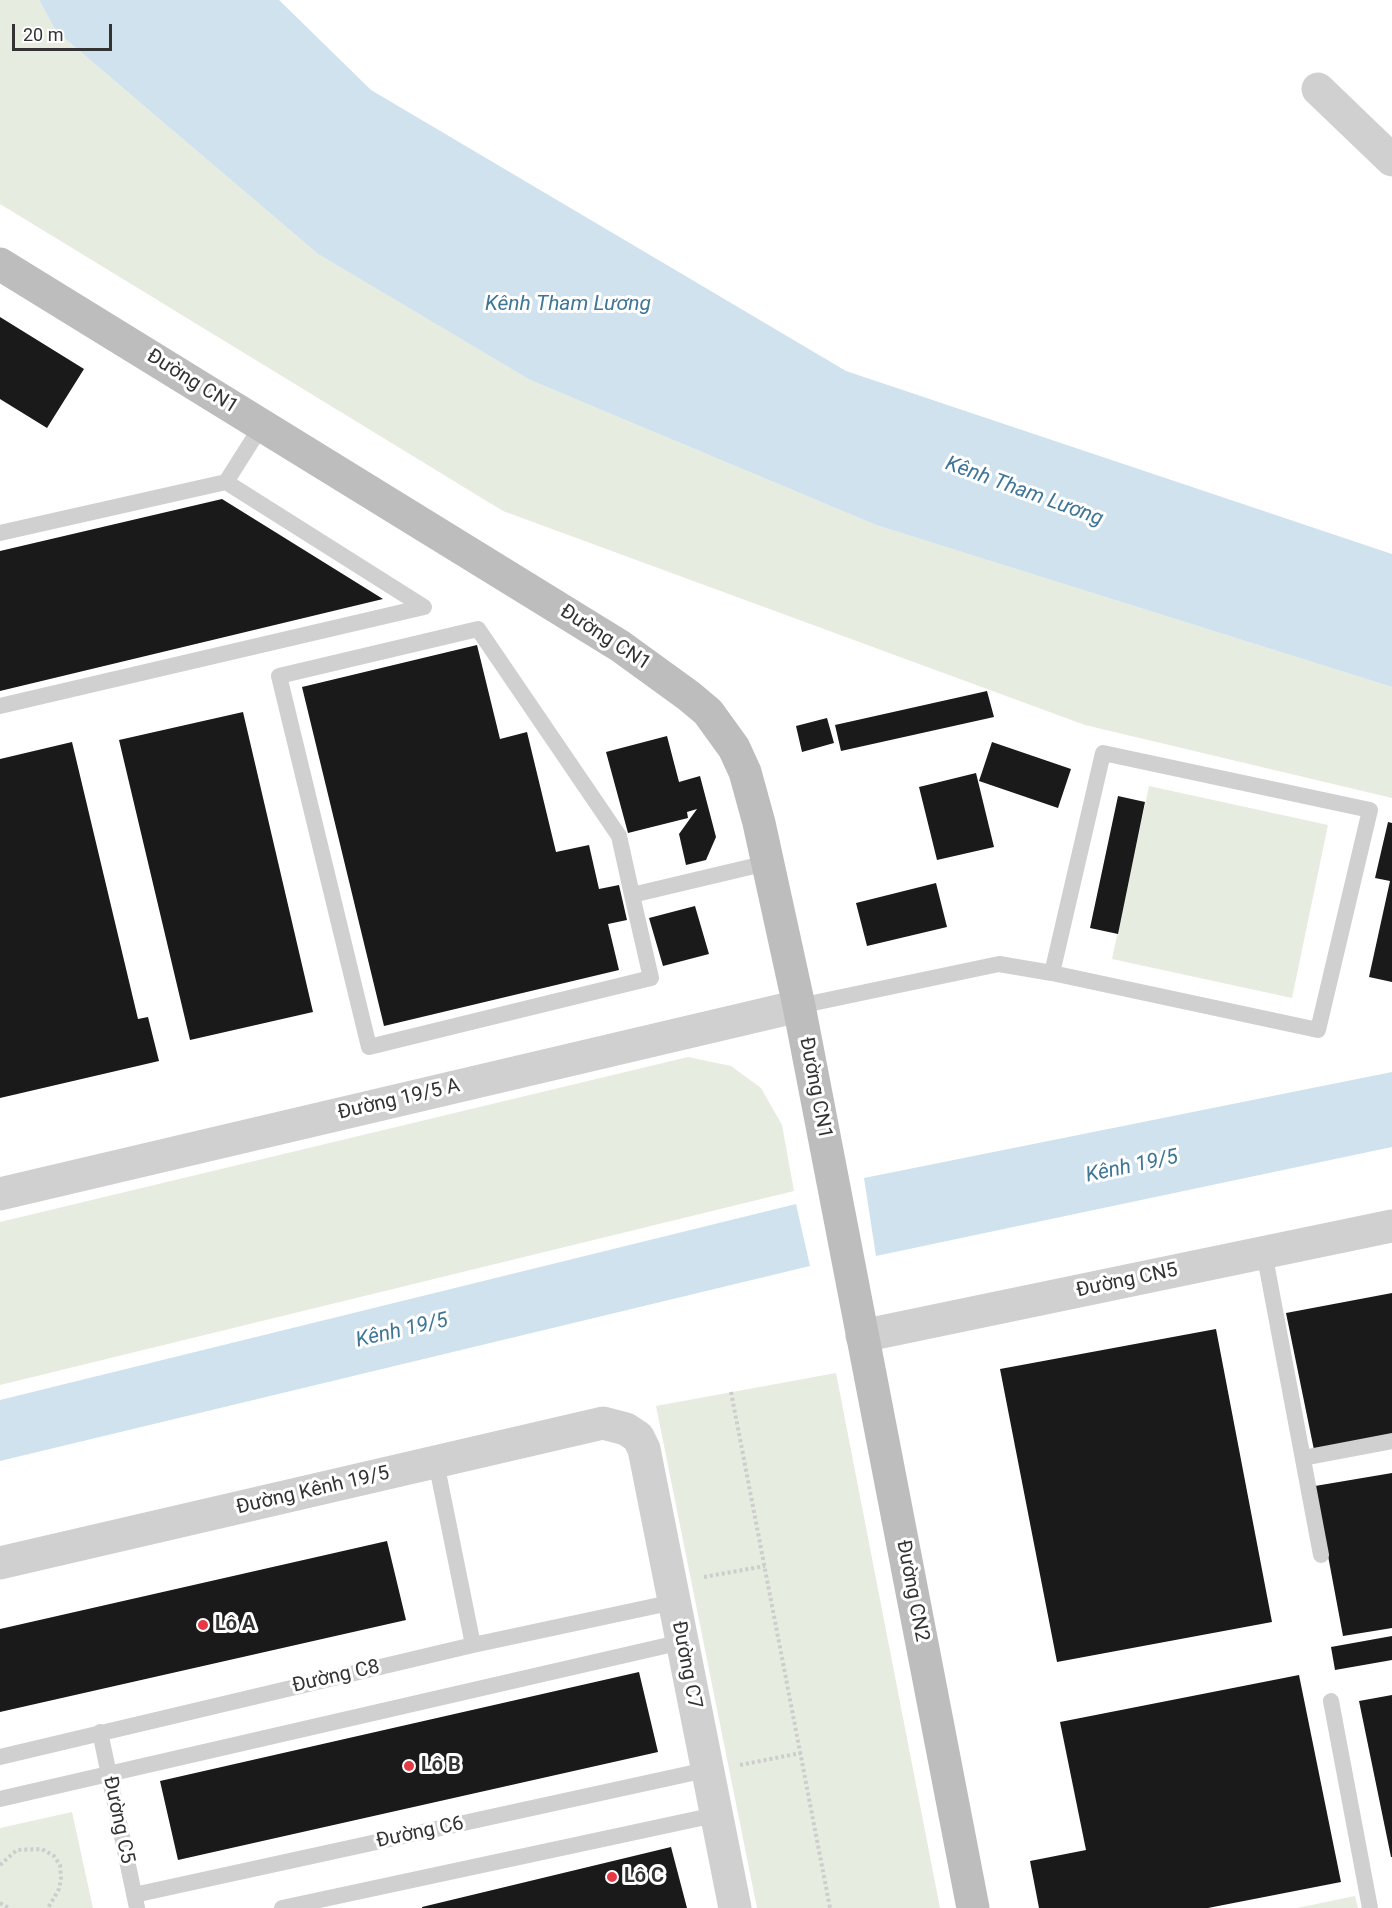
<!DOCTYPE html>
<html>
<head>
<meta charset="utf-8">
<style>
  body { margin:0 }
  #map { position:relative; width:1392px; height:1908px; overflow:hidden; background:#fff; font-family:Roboto,sans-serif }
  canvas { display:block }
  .scale { position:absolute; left:12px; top:24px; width:100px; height:27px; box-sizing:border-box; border:3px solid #333; border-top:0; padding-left:8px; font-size:18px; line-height:21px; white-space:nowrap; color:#333; -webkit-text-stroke:4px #fff; paint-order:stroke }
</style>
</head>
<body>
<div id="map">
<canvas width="1392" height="1908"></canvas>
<div class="scale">20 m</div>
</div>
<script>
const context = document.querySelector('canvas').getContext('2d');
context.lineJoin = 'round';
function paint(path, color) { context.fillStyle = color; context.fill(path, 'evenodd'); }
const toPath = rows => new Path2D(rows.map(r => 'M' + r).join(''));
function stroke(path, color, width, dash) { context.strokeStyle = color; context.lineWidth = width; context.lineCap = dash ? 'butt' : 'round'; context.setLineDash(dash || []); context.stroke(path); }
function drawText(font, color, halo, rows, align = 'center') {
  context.font = font + ' Roboto,sans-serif'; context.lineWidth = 6; context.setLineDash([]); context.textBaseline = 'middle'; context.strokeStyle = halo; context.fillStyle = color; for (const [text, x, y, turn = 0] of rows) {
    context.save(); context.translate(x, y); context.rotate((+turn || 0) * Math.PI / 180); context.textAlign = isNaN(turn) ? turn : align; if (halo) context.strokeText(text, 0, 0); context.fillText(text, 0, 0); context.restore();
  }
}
paint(toPath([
  [0,0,39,0,56,31,318,254,530,380,876,525,1392,687,1392,798,1085,725,503,511,0,204],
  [1149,786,1328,825,1292,998,1112,959],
  [688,1057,731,1066,761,1088,782,1125,794,1191,0,1385,0,1222],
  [836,1373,940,1908,757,1908,656,1406],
  [72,1812,93,1908,0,1908,0,1828],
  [1355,1896,1358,1908,1297,1908]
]), '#e6ecdf');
paint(toPath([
  [39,0,279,0,371,90,846,371,1392,554,1392,687,876,525,530,380,318,254,56,31],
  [1392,1072,1392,1147,876,1256,864,1178],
  [796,1204,810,1266,0,1461,0,1400]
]), '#cfe2ee');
paint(toPath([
  [0,317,84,369,47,428,0,399],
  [222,499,383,599,0,691,0,551],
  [477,645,500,739,527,732,556,852,589,845,599,889,619,885,627,920,608,924,619,970,384,1026,302,687],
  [987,691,994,717,841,751,835,725],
  [243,712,313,1012,190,1040,119,740],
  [827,718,834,743,802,752,796,726],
  [667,736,679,782,700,776,716,837,706,860,686,865,679,834,697,809,687,812,688,818,628,833,606,752],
  [72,742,138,1019,148,1017,159,1061,0,1098,0,759],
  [992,742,1071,769,1058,808,979,781],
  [976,773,994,847,937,860,919,787],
  [1118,796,1145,802,1118,934,1090,928],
  [1388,822,1392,823,1392,982,1369,977,1390,881,1375,878],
  [936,883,947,927,867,946,856,903],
  [695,906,709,954,663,966,649,918],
  [1392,1293,1392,1435,1314,1450,1286,1313],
  [1216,1329,1272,1622,1057,1662,1000,1369],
  [1392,1473,1392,1628,1343,1636,1315,1486],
  [387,1541,406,1620,0,1712,0,1629],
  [1392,1636,1392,1660,1335,1670,1331,1647],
  [639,1672,658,1752,178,1860,160,1781],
  [1299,1675,1341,1882,1208,1908,1039,1908,1030,1861,1086,1850,1060,1722],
  [1392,1695,1392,1857,1391,1857,1359,1701],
  [671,1847,687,1908,422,1908,422,1907]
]), '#1a1a1a');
stroke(toPath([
  [731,1392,830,1908],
  [704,1577,765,1566],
  [740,1765,801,1753],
  [0,1865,17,1850,42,1849,54,1856,60,1865,61,1878,59,1889,48,1908],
  [0,1903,9,1908]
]), '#cdcdcd', 4, [3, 3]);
stroke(toPath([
  [0,533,226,482,262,425],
  [0,706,424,607,226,482],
  [632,895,619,836,478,629,279,676,369,1047,651,978,632,895,767,863],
  [799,1006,999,964,1052,973,1103,753,1370,810,1318,1030,1052,973],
  [1264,1252,1321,1555],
  [1303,1458,1392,1441],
  [436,1462,473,1645],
  [1331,1701,1370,1908],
  [100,1732,137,1908],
  [0,1757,473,1645,674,1602],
  [0,1799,682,1642],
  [134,1895,706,1770],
  [282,1908,715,1815]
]), '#d0d0d0', 16);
stroke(toPath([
  [1318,89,1392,160],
  [0,1194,799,1006],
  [862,1336,1392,1226],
  [0,1563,603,1423,626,1429,638,1437,644,1449,735,1908]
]), '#d0d0d0', 33);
stroke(toPath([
  [0,264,620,646,689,696,708,712,734,748,745,772,759,823,799,1006,973,1908]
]), '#bdbdbd', 33);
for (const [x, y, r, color] of [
  [203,1625,6,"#e63946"],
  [409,1766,6,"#e63946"],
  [612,1877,6,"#e63946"]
]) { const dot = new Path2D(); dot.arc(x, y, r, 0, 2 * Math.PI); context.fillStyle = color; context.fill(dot); stroke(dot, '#fff', 2); }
drawText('20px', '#333', '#fff', [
  ["Đường CN1",192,382,32],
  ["Đường CN1",605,638,33],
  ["Đường CN1",815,1088,79],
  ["Đường 19/5 A",399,1100,-13],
  ["Đường CN5",1127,1281,-12],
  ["Đường Kênh 19/5",313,1491,-13],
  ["Đường CN2",912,1591,79],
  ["Đường C7",686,1665,79],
  ["Đường C8",336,1677,-13],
  ["Đường C5",118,1820,78],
  ["Đường C6",420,1833,-12]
]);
drawText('bold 20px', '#333', '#fff', [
  ["Lô A",215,1625],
  ["Lô B",421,1766],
  ["Lô C",624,1877]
], 'left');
drawText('italic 21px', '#3f7597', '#fff', [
  ["Kênh Tham Lương",568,305],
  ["Kênh Tham Lương",1024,492,20],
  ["Kênh 19/5",1132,1167,-12],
  ["Kênh 19/5",402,1331,-13]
]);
</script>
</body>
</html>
